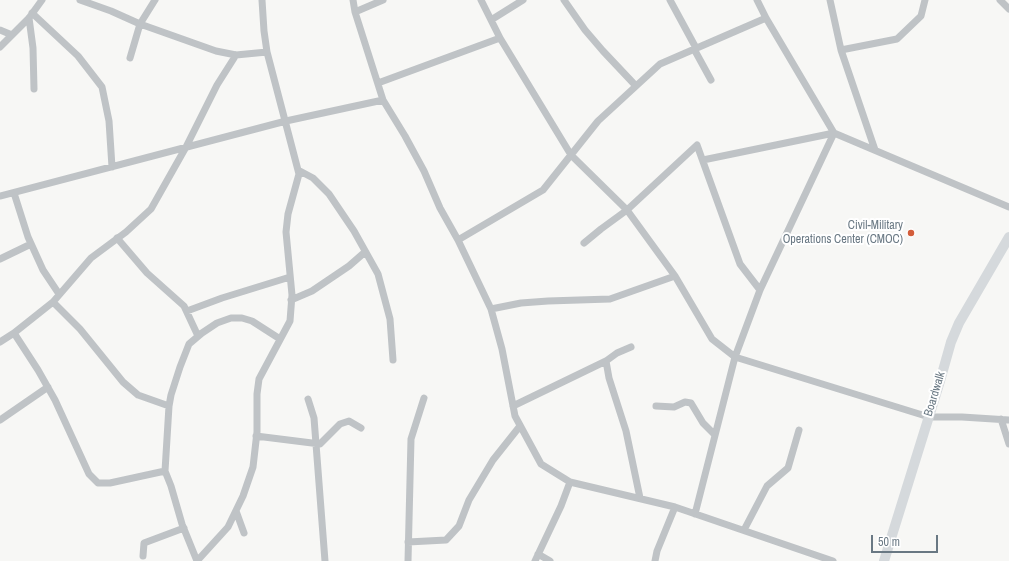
<!DOCTYPE html>
<html>
<head>
<meta charset="utf-8">
<style>
  body { margin:0 }
  #map { position:relative; width:1009px; height:561px; overflow:hidden; background:#f7f7f5; font-family:"Archivo Narrow",sans-serif }
  canvas { display:block }
  .scale { position:absolute; left:871px; top:535px; width:67px; height:18px; box-sizing:border-box; border:2px solid #697883; border-top:0; padding-left:5px; font-size:12px; line-height:14px; white-space:nowrap; color:#697883; -webkit-text-stroke:3px #fff; paint-order:stroke }
</style>
</head>
<body>
<div id="map">
<canvas width="1009" height="561"></canvas>
<div class="scale">50 m</div>
</div>
<script>
const context = document.querySelector('canvas').getContext('2d');
context.lineJoin = 'round';
const toPath = rows => new Path2D(rows.map(r => 'M' + r).join(''));
function stroke(path, color, width, dash) { context.strokeStyle = color; context.lineWidth = width; context.lineCap = dash ? 'butt' : 'round'; context.setLineDash(dash || []); context.stroke(path); }
function drawText(font, color, halo, rows, align = 'center') {
  context.font = font + ' "Archivo Narrow",sans-serif'; context.lineWidth = 4; context.setLineDash([]); context.textBaseline = 'middle'; context.strokeStyle = halo; context.fillStyle = color; for (const [text, x, y, turn = 0] of rows) {
    context.save(); context.translate(x, y); context.rotate((+turn || 0) * Math.PI / 180); context.textAlign = isNaN(turn) ? turn : align; if (halo) context.strokeText(text, 0, 0); context.fillText(text, 0, 0); context.restore();
  }
}
stroke(toPath([
  [80,0,111,11,140,24,216,51,236,55,267,52],
  [353,0,355,12,383,100,405,136,424,171,440,208,458,240,491,309,502,349,515,416,541,464,570,482,675,507,833,561],
  [481,0,500,38,571,155,627,210,675,276,712,339,735,357,929,417,962,417,1009,420],
  [564,0,585,30,603,51,636,86],
  [670,0,696,48],
  [757,0,766,18,834,133,1009,207],
  [830,0,841,50,875,150],
  [1000,0,1009,9],
  [355,12,383,0],
  [32,13,78,56,102,87,109,121,112,167],
  [29,18,33,48,34,89],
  [491,20,523,0],
  [0,30,12,35],
  [0,47,29,18,42,0],
  [694,49,711,80],
  [841,50,897,39,921,16,925,0],
  [130,58,140,24,155,0],
  [378,83,500,38],
  [703,160,834,133],
  [298,170,313,178,329,194,354,231,378,274,390,319,393,360],
  [14,193,28,237,43,270,59,294],
  [0,196,286,121,383,100],
  [117,238,147,273,184,306,198,336],
  [458,240,543,190,598,121,660,64,766,18],
  [584,243,601,229,627,210,697,145,740,264,760,290],
  [0,259,31,244],
  [291,300,312,291,349,266,365,252],
  [53,302,80,329,123,382,138,395,169,406],
  [491,309,521,303,548,301,610,299,675,276],
  [187,311,222,298,290,277],
  [14,333,38,370,55,400,89,474,98,483,110,483,165,471],
  [0,342,14,333,53,302,91,258,126,232,151,209,186,147,217,85,236,55],
  [606,361,609,378,626,431,640,498],
  [308,399,314,418,325,561],
  [513,406,606,361,617,353,631,347],
  [656,406,674,407,685,402,691,403,703,423,715,435],
  [1001,419,1009,444],
  [0,420,48,387],
  [256,436,320,444,340,424,349,421,361,428],
  [236,511,244,533],
  [695,514,735,357,760,290,834,133],
  [744,530,767,486,788,468,799,430],
  [408,542,446,540,459,526,469,500,493,460,520,426],
  [538,554,550,561],
  [143,556,144,543,184,528],
  [197,561,228,527,243,496,253,467,257,432,257,394,259,379,290,321,292,295,286,232,288,214,299,174,267,52,264,31,262,0],
  [197,561,182,524,171,486,165,471,169,406,171,395,180,367,189,344,202,333,217,323,231,318,242,318,252,321,280,339],
  [408,561,411,439,424,398],
  [535,561,561,506,570,482],
  [655,561,657,551,675,507]
]), '#bfc3c6', 7);
stroke(toPath([
  [884,561,940,381,951,342,959,323,1009,237]
]), '#d5d9dc', 10);
for (const [x, y, r, color] of [
  [911,233,4,"#d35d3a"]
]) { const dot = new Path2D(); dot.arc(x, y, r, 0, 2 * Math.PI); context.fillStyle = color; context.fill(dot); stroke(dot, '#fff', 1.5); }
drawText('12px', '#697883', '#fff', [
  ["Civil-Military",903,226],
  ["Operations Center (CMOC)",903,240]
], 'right');
drawText('12px', '#697883', '#fff', [
  ["Boardwalk",935,394,-73]
]);
</script>
</body>
</html>
